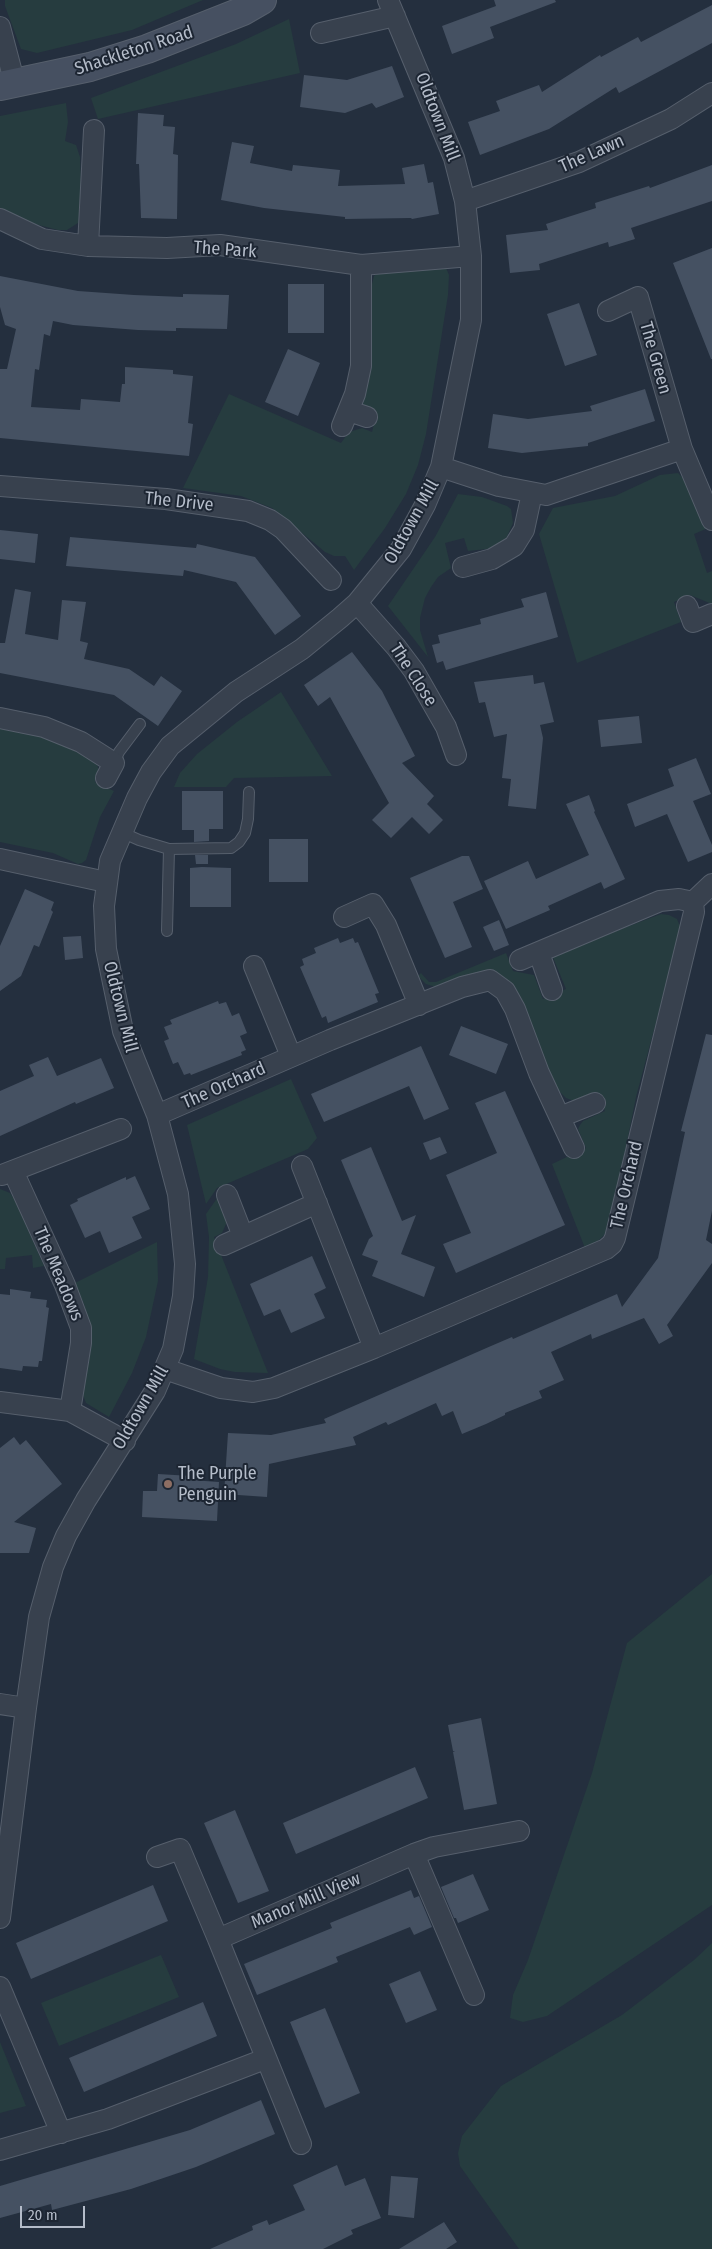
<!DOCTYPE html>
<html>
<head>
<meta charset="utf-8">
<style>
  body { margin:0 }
  #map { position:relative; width:712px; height:2249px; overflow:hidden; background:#242f3e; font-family:"Fira Sans Condensed",sans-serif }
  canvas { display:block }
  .scale { position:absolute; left:20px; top:2206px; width:65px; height:22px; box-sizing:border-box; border:2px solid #b4bcc9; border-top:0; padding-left:6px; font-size:15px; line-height:18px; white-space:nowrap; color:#b4bcc9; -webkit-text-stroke:4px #1d2633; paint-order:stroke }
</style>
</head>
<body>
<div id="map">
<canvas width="712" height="2249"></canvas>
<div class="scale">20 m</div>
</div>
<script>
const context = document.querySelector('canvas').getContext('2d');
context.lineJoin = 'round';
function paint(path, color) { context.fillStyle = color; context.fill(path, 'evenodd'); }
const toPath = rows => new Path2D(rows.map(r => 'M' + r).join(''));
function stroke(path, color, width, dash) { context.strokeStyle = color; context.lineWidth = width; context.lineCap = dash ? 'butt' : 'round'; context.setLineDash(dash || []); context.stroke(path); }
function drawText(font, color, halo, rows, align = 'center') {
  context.font = font + ' "Fira Sans Condensed",sans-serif'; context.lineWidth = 4; context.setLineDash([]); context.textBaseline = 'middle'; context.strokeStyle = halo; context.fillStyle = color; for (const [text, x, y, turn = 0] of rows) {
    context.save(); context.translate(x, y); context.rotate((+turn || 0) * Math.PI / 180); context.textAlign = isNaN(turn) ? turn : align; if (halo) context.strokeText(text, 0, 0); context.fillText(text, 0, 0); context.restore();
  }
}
paint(toPath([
  [5,0,203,0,132,30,37,53,21,49,5,6],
  [289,19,300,73,98,119,91,98,236,44],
  [66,103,68,122,65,141,76,145,80,157,82,213,78,223,67,230,58,230,31,223,0,208,0,116],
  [446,268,449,275,448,295,426,434,418,465,406,494,385,528,354,570,345,556,334,556,325,552,272,508,241,496,183,488,229,394,341,443,349,432,362,428,372,432,376,415,366,410,363,404,372,359,371,288,374,276,381,271],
  [678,473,692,487,708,528,694,534,707,573,712,571,712,604,690,595,674,602,681,622,577,663,539,534,553,508,615,496,660,475],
  [458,494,482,497,507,506,511,509,513,523,505,541,496,548,468,551,464,538,445,543,451,568,438,577,431,587,425,598,420,618,420,630,428,657,388,606,435,537],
  [281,692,332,776,234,778,226,787,174,787,180,773,197,754,237,722],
  [0,727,61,741,96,762,99,770,95,782,114,791,100,817,86,860,82,863,78,864,53,853,0,842],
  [661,914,669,915,677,919,681,929,636,1097,623,1162,606,1233,599,1240,585,1248,552,1164,586,1148,578,1129,580,1125,583,1121,605,1111,597,1092,574,1101,566,1098,557,1089,541,1059,529,1017,505,978,497,973,439,988,426,984,418,976,421,973,429,982,436,982,506,953,513,971,534,975,543,999,566,989,552,955],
  [291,1079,317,1138,308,1149,217,1188,206,1204,187,1125],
  [0,1189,10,1193,15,1200,44,1266,33,1268,32,1255,6,1258,5,1269,0,1269],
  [220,1194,226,1210,226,1224,222,1233,214,1237,268,1373,235,1372,220,1369,194,1359,208,1277,209,1237,206,1214],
  [157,1242,158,1281,146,1337,132,1373,109,1417,86,1403,83,1395,85,1371,92,1335,84,1304,73,1284],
  [712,1574,712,1905,547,2016,523,2022,510,2018,513,1995,528,1960,592,1773,627,1643],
  [712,1943,712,2249,519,2249,460,2166,458,2153,462,2136,501,2086,622,2015,694,1960],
  [161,1955,179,1997,59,2046,41,2003],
  [0,2042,26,2106,0,2113]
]), '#263c3f');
paint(toPath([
  [494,0,555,0,556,2,490,27,494,38,452,54,442,26,496,6],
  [712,5,712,43,619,93,616,87,549,129,480,155,468,122,500,111,496,101,539,85,542,92,600,55,601,57,638,37,641,42],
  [392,66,404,97,376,108,372,103,345,113,300,107,304,75,347,80],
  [138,113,164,115,163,126,175,127,173,154,178,155,177,219,141,218,139,164,136,164],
  [232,142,254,146,250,163,292,171,293,165,340,170,338,186,405,184,402,168,424,164,428,183,433,182,439,214,412,219,411,218,345,219,345,217,264,208,221,200],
  [712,165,712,201,631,228,635,239,609,247,608,242,539,264,540,270,510,273,506,235,548,230,546,224,596,208,595,203,649,186,650,188],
  [712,248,712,359,711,359,673,263],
  [0,276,78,291,134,295,183,297,183,294,229,295,227,329,176,328,176,331,138,330,73,325,53,321,50,336,44,334,39,370,35,369,31,407,80,410,81,399,120,402,122,384,125,384,125,367,173,370,173,374,193,376,188,423,193,424,189,456,0,438,0,369,7,369,16,329,5,325,0,307],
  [288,284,324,284,324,333,288,333],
  [579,303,597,355,565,366,547,314],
  [288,349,320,363,298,416,265,402],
  [645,389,655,421,588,443,588,446,522,453,488,448,493,414,528,419,592,411,590,406],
  [0,530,38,534,35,563,0,559],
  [70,537,196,548,197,544,255,557,301,616,275,635,236,582,184,570,183,576,66,566],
  [15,589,31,592,25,634,58,640,62,600,86,602,80,641,88,643,84,659,129,669,154,686,161,676,182,691,158,726,114,695,0,673,0,643,5,643],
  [546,592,558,637,446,670,443,661,437,663,432,645,440,643,438,635,481,624,480,619,524,607,521,599],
  [352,652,382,691,415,756,402,763,434,796,427,804,443,820,429,834,412,817,391,838,372,820,389,803,330,697,318,706,304,685],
  [533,675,534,684,544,682,554,722,540,725,543,738,536,809,508,806,511,779,502,778,507,734,494,737,485,702,479,703,474,682],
  [639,716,642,743,601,747,598,720],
  [696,758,711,794,693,801,712,845,712,852,688,862,667,814,635,827,627,804,674,786,668,769],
  [182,791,223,791,223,829,209,829,209,841,194,842,194,830,182,830],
  [589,795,595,811,594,812,625,879,604,889,601,882,548,906,550,910,506,929,484,881,528,861,536,879,589,855,566,804],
  [269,839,308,839,308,882,269,882],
  [195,855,208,855,208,864,196,864],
  [462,856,469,856,483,889,453,902,472,947,445,958,410,878],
  [202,867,231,868,231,907,190,907,190,868],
  [25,889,54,902,51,910,53,912,39,947,34,945,21,976,0,991,0,946],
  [499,920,509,945,494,951,483,927],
  [81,936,83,958,65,960,63,937],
  [338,938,340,943,353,938,355,943,358,942,379,993,375,994,378,1002,328,1023,326,1016,322,1018,300,967,304,965,302,959,316,953,314,948],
  [218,1001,219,1004,226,1002,232,1016,239,1013,247,1033,240,1036,246,1050,241,1052,242,1055,191,1075,190,1073,184,1075,178,1062,173,1064,164,1041,169,1039,164,1027,172,1024,170,1020],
  [461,1026,508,1044,496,1074,449,1055],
  [706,1034,712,1035,712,1211,706,1240,712,1244,712,1263,667,1325,673,1336,659,1344,644,1318,592,1339,591,1334,551,1352,564,1380,539,1391,542,1398,505,1413,505,1415,486,1424,462,1434,453,1411,442,1416,436,1403,388,1425,386,1422,353,1437,356,1445,269,1464,267,1497,224,1494,228,1433,271,1435,326,1423,324,1419,491,1346,512,1337,513,1339,617,1294,622,1307,658,1258,685,1132,681,1131],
  [421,1046,449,1109,424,1120,409,1086,324,1122,311,1094],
  [48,1057,57,1076,101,1058,114,1088,76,1104,75,1102,0,1136,0,1091,34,1076,29,1065],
  [505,1091,565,1225,456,1273,443,1244,471,1233,446,1175,497,1153,475,1103],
  [440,1137,447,1153,430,1160,423,1143],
  [371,1147,402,1221,416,1215,401,1254,435,1267,424,1297,372,1276,378,1261,362,1255,369,1239,373,1236,341,1160],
  [135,1176,150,1209,132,1217,142,1238,109,1253,100,1231,85,1238,70,1205,78,1201,77,1199,126,1177,126,1180],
  [312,1256,326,1288,314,1294,325,1318,291,1333,280,1309,264,1316,250,1284],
  [10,1289,31,1292,30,1298,47,1300,46,1307,49,1308,42,1361,39,1361,38,1367,23,1366,22,1371,0,1368,0,1294,10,1295],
  [14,1437,20,1445,26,1440,62,1484,14,1522,36,1528,29,1553,0,1553,0,1448],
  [158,1474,191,1476,191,1480,219,1482,217,1521,142,1517,143,1491,157,1491],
  [481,1718,497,1804,464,1810,453,1752,455,1751,453,1751,448,1725],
  [415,1767,428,1798,296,1854,283,1823],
  [235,1810,269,1891,238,1903,204,1823],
  [473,1874,489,1910,458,1923,456,1918,454,1918,441,1887],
  [153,1885,168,1921,31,1979,16,1943],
  [411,1890,414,1898,419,1896,432,1927,414,1935,410,1927,336,1957,338,1962,257,1995,244,1964,332,1928,330,1923],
  [420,1971,437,2010,406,2023,389,1984],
  [203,2002,217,2036,84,2092,69,2058],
  [325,2008,360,2093,325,2108,290,2022],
  [261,2100,275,2134,196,2167,131,2189,52,2210,51,2204,0,2218,0,2186,190,2130],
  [337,2165,345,2186,365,2178,381,2218,351,2230,353,2234,323,2249,210,2249,253,2230,252,2226,267,2220,269,2225,305,2210,293,2185],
  [391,2176,418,2178,414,2218,388,2215],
  [444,2222,457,2242,446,2249,399,2249]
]), '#455162');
const lane = toPath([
  [114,763,119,752,140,724],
  [121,832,139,840,169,849,231,848,239,842,245,833,248,819,249,792],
  [167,931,169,849]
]);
const street = toPath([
  [0,27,15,84],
  [321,33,395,16],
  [465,201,579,162,671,119,712,93],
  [0,219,42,239,88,246,167,248,220,245,361,265,471,256],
  [88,246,94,130],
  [608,311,638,297,682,449],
  [349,411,367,417],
  [342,426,355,394,361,366,361,265],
  [441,467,499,486,546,495,682,449,712,520],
  [0,486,166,499,248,511,270,520,283,529,331,580],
  [463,567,492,559,514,546,524,530,532,493],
  [357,603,396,647,414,671,446,727,456,755],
  [687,606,693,622,712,614],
  [0,718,44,727,81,742,114,763,106,778],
  [0,859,106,882],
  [693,902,712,884],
  [344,917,373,904,386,925,419,1005],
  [539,953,552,990],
  [520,960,660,901,679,899,693,902],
  [254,966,291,1056],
  [157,1115,330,1040,462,987,490,980,505,991,515,1009,539,1073,574,1148],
  [560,1117,595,1103],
  [302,1166,374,1348],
  [13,1171,65,1285,81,1328,81,1343,70,1411],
  [2,1175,121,1129],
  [227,1195,243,1236],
  [224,1245,317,1203],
  [165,1369,221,1388,253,1392,274,1388,374,1348,606,1249,612,1244,615,1238,694,912,693,902],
  [0,1402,70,1411,125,1441],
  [0,1704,26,1708],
  [414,1854,474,1995],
  [157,1857,180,1849,218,1939],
  [0,1918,26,1708,39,1617,53,1567,66,1536,86,1500,155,1391,173,1349,183,1296,185,1264,178,1194,157,1115,123,1031,106,949,104,906,110,861,137,798,151,772,170,746,236,692,302,649,340,618,357,603,401,549,425,505,441,467,471,320,471,256,465,201,454,158,388,0],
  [0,1987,61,2133],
  [301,2144,218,1939,414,1854,434,1847,519,1831],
  [0,2150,108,2119,265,2059]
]);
const secondary = toPath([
  [0,86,90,67,147,49,243,11,262,0]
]);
stroke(lane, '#565f6c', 12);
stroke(street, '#565f6c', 22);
stroke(secondary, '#565f6c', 30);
stroke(lane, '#38414e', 10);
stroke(street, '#38414e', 20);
stroke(secondary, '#465061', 28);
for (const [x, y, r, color] of [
  [168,1484,5,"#8d6e63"]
]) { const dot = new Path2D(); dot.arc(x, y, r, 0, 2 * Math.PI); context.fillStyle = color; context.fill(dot); stroke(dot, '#1d2633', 2); }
drawText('18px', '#b4bcc9', '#1d2633', [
  ["Shackleton Road",134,51,-18],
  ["Oldtown Mill",437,117,69],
  ["The Lawn",592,154,-24],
  ["The Park",225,250,4],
  ["The Green",655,358,74],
  ["The Drive",179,502,6],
  ["Oldtown Mill",412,522,-61],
  ["The Close",413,675,57],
  ["Oldtown Mill",120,1007,76],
  ["The Orchard",224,1086,-24],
  ["The Orchard",627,1185,-77],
  ["The Meadows",58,1274,67],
  ["Oldtown Mill",141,1408,-60],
  ["Manor Mill View",306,1901,-23]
]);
drawText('18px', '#b4bcc9', '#1d2633', [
  ["The Purple",178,1474],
  ["Penguin",178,1495]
], 'left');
</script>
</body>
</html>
